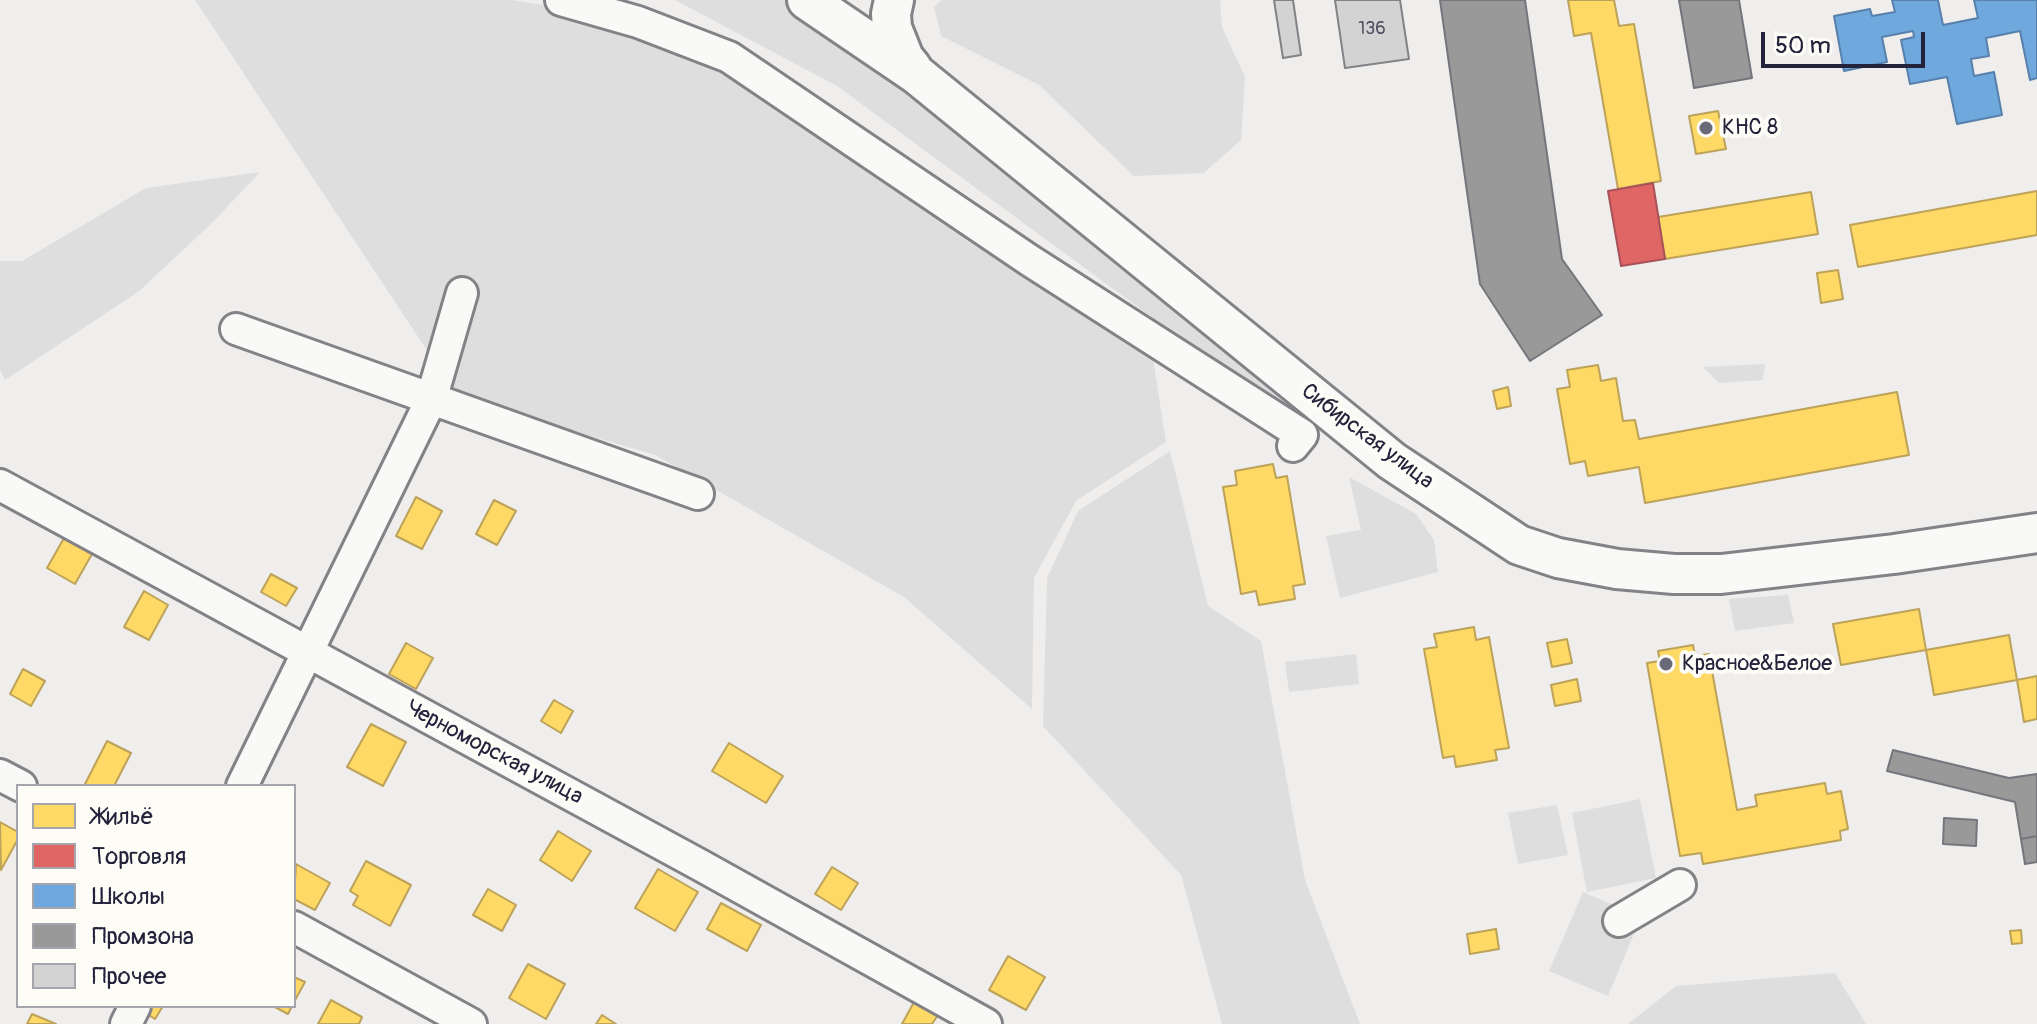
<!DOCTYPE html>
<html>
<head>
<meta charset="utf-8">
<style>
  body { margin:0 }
  #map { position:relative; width:2037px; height:1024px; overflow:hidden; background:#efeeed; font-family:Pangolin,sans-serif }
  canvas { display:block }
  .legend { position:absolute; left:16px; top:784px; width:280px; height:224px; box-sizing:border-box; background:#fdfcf7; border:2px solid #a5a5ac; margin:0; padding:10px 14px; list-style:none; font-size:24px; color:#22223b }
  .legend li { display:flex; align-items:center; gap:16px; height:40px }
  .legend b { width:40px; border:2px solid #a5a5ac }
  .scale { position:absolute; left:1761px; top:32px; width:164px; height:36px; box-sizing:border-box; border:4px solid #22223b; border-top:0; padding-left:10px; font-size:24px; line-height:28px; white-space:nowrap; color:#22223b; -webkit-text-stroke:6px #fdfcf7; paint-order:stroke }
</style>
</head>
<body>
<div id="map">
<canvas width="2037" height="1024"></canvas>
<ul class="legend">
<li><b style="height:22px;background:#ffd966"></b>Жильё</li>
<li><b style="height:22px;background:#e06666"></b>Торговля</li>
<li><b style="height:22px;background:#6fa8dc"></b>Школы</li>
<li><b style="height:22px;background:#999"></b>Промзона</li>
<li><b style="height:22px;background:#d4d3d4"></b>Прочее</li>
</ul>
<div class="scale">50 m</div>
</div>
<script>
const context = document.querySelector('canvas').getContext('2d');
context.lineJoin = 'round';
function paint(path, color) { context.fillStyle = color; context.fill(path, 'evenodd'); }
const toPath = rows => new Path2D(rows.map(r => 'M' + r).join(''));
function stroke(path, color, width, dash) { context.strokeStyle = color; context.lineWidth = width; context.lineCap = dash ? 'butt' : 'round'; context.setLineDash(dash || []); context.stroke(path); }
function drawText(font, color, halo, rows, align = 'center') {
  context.font = font + ' Pangolin,sans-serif'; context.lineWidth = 8; context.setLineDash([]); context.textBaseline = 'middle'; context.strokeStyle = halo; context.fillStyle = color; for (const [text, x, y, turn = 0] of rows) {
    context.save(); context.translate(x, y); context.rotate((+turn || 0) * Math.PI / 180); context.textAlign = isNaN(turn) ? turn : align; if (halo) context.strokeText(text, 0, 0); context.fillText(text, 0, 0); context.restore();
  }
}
paint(toPath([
  [195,0,512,0,544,5,733,72,1153,359,1166,442,1076,501,1034,578,1032,709,904,597,655,455,458,397],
  [675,0,791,0,878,56,1360,451,1210,360,837,86],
  [942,0,1220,0,1222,27,1245,77,1241,140,1204,173,1134,176,1039,85,941,36,934,7],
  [260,172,211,224,138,292,5,380,0,370,0,261,22,261,146,188],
  [1765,364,1763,380,1719,383,1703,367],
  [1170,451,1208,606,1261,641,1305,880,1360,1024,1222,1024,1181,875,1043,726,1047,578,1078,511],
  [1349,477,1416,514,1434,540,1438,572,1340,598,1326,536,1361,530],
  [1788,595,1794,623,1735,631,1729,599],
  [1356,654,1359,684,1289,692,1285,662],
  [1640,799,1656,878,1587,892,1572,813],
  [1557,805,1568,855,1518,864,1508,813],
  [1583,892,1641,917,1608,996,1549,971],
  [1835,973,1866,1024,1628,1024,1676,986]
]), '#dfdede');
const homes = toPath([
  [1568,0,1614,0,1619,26,1634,24,1661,181,1618,189,1591,33,1574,36,1568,0],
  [1718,111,1726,149,1696,154,1689,116,1718,111],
  [2037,191,2037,235,1858,267,1850,225,2037,191],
  [1811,192,1818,234,1665,259,1658,217,1811,192],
  [1838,270,1843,299,1821,303,1817,273,1838,270],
  [1598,365,1601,381,1616,378,1623,421,1635,420,1639,439,1897,392,1909,455,1645,503,1639,467,1588,476,1585,461,1570,464,1557,389,1570,387,1567,370,1598,365],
  [1508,387,1511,406,1497,409,1493,391,1508,387],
  [1273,464,1276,478,1287,476,1305,584,1293,586,1295,599,1259,605,1256,591,1241,594,1223,487,1237,485,1235,471,1273,464],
  [416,497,442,511,422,549,396,536,416,497],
  [494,500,516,511,497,545,476,534,494,500],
  [64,538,92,554,75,584,47,568,64,538],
  [271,574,297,588,286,606,261,592,271,574],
  [144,591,168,605,149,640,124,627,144,591],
  [1919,609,1926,650,1841,665,1833,624,1919,609],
  [1474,627,1476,640,1489,637,1509,748,1495,750,1497,760,1456,767,1454,756,1443,758,1424,649,1437,647,1434,634,1474,627],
  [2009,635,2017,680,1934,695,1926,650,2009,635],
  [1567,639,1572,663,1552,667,1547,643,1567,639],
  [406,643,433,658,416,689,389,674,406,643],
  [1693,645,1695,656,1709,654,1737,810,1757,806,1755,795,1825,783,1827,794,1841,791,1848,829,1840,831,1841,840,1703,864,1701,853,1680,856,1647,663,1660,661,1658,651,1693,645],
  [23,669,45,681,31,706,10,694,23,669],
  [2037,676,2037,719,2024,722,2017,680,2037,676],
  [1577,679,1581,701,1555,706,1551,685,1577,679],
  [554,700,573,711,561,733,541,721,554,700],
  [371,724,406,742,383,786,347,767,371,724],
  [107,741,131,753,114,786,84,786,107,741],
  [729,743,783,776,766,803,712,771,729,743],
  [0,822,18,832,18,839,1,870,0,822],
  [558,831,591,851,572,881,540,860,558,831],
  [366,861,411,885,390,926,353,905,358,896,350,891,366,861],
  [296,864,330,883,315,910,294,899,296,864],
  [832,867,858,883,841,910,815,894,832,867],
  [658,869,698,892,675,931,635,908,658,869],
  [488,889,516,905,502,931,473,915,488,889],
  [721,903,761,925,747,951,707,929,721,903],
  [1496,929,1499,949,1470,954,1467,934,1496,929],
  [2021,930,2022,943,2012,944,2010,931,2021,930],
  [1008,956,1045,977,1026,1010,989,990,1008,956],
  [528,964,565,984,546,1019,509,998,528,964],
  [294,977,305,982,294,1002,294,977],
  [331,1000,362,1017,359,1024,318,1024,331,1000],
  [914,1002,938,1015,932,1024,902,1024,914,1002],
  [147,1006,163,1006,155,1019,144,1012,147,1006],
  [273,1006,292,1006,288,1014,273,1006],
  [32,1014,56,1024,27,1024,32,1014],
  [602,1015,616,1024,596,1024,602,1015]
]);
paint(homes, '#ffd966');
stroke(homes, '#bda259', 2);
const shops = toPath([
  [1653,183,1665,259,1621,266,1608,191,1653,183]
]);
paint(shops, '#e06666');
stroke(shops, '#a75259', 2);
const schools = toPath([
  [1892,0,1938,0,1943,25,1978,18,1974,0,2037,0,2037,78,2030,80,2020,31,1986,38,1989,56,1971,59,1974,76,1994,72,2002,115,1957,124,1947,77,1910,84,1901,40,1914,37,1913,31,1882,37,1887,62,1844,71,1834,16,1870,9,1872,16,1895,12,1892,0]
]);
paint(schools, '#6fa8dc');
stroke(schools, '#5880ac', 2);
const industry = toPath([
  [1440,0,1525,0,1562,259,1602,315,1530,361,1480,284,1440,0],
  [1679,0,1739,0,1752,78,1694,88,1679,0],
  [1893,750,2009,778,2037,774,2037,836,2021,839,2015,802,1887,771,1893,750],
  [1944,818,1977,820,1976,846,1943,844,1944,818],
  [2037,836,2037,862,2025,864,2021,839,2037,836]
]);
paint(industry, '#999');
stroke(industry, '#75757d', 2);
const building = toPath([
  [1274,0,1293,0,1301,55,1283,58,1274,0],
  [1335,0,1400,0,1409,59,1345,68,1335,0]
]);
paint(building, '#d4d3d4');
stroke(building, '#838287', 2);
const minor = toPath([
  [561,0,638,22,729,57,1029,260,1302,435,1293,446],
  [236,329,698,494],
  [0,485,700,865,986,1024],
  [0,775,21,786],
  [242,786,431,400,462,293],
  [1619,921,1680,885],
  [294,927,471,1024],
  [126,1024,135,1006]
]);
const major = toPath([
  [807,0,916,74,1392,461,1519,545,1558,558,1617,569,1674,574,1721,574,1894,554,2037,533],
  [894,0,891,14,892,28,904,58,912,68]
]);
stroke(minor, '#838287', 36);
stroke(major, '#838287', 44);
stroke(minor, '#f9f9f7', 30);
stroke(major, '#f9f9f7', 38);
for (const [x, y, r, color] of [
  [1706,128,8,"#6a6979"],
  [1666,664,8,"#6a6979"]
]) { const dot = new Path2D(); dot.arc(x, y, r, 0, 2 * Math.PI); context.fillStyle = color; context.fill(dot); stroke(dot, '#fdfcf7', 3); }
drawText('18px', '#4e4e61', null, [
  ["136",1372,29]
]);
drawText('22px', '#22223b', '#fdfcf7', [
  ["КНС 8",1722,128],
  ["Красное&Белое",1682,664]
], 'left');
drawText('22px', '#22223b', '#fdfcf7', [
  ["Сибирская улица",1367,437,37],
  ["Черноморская улица",494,753,28]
]);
</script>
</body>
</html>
